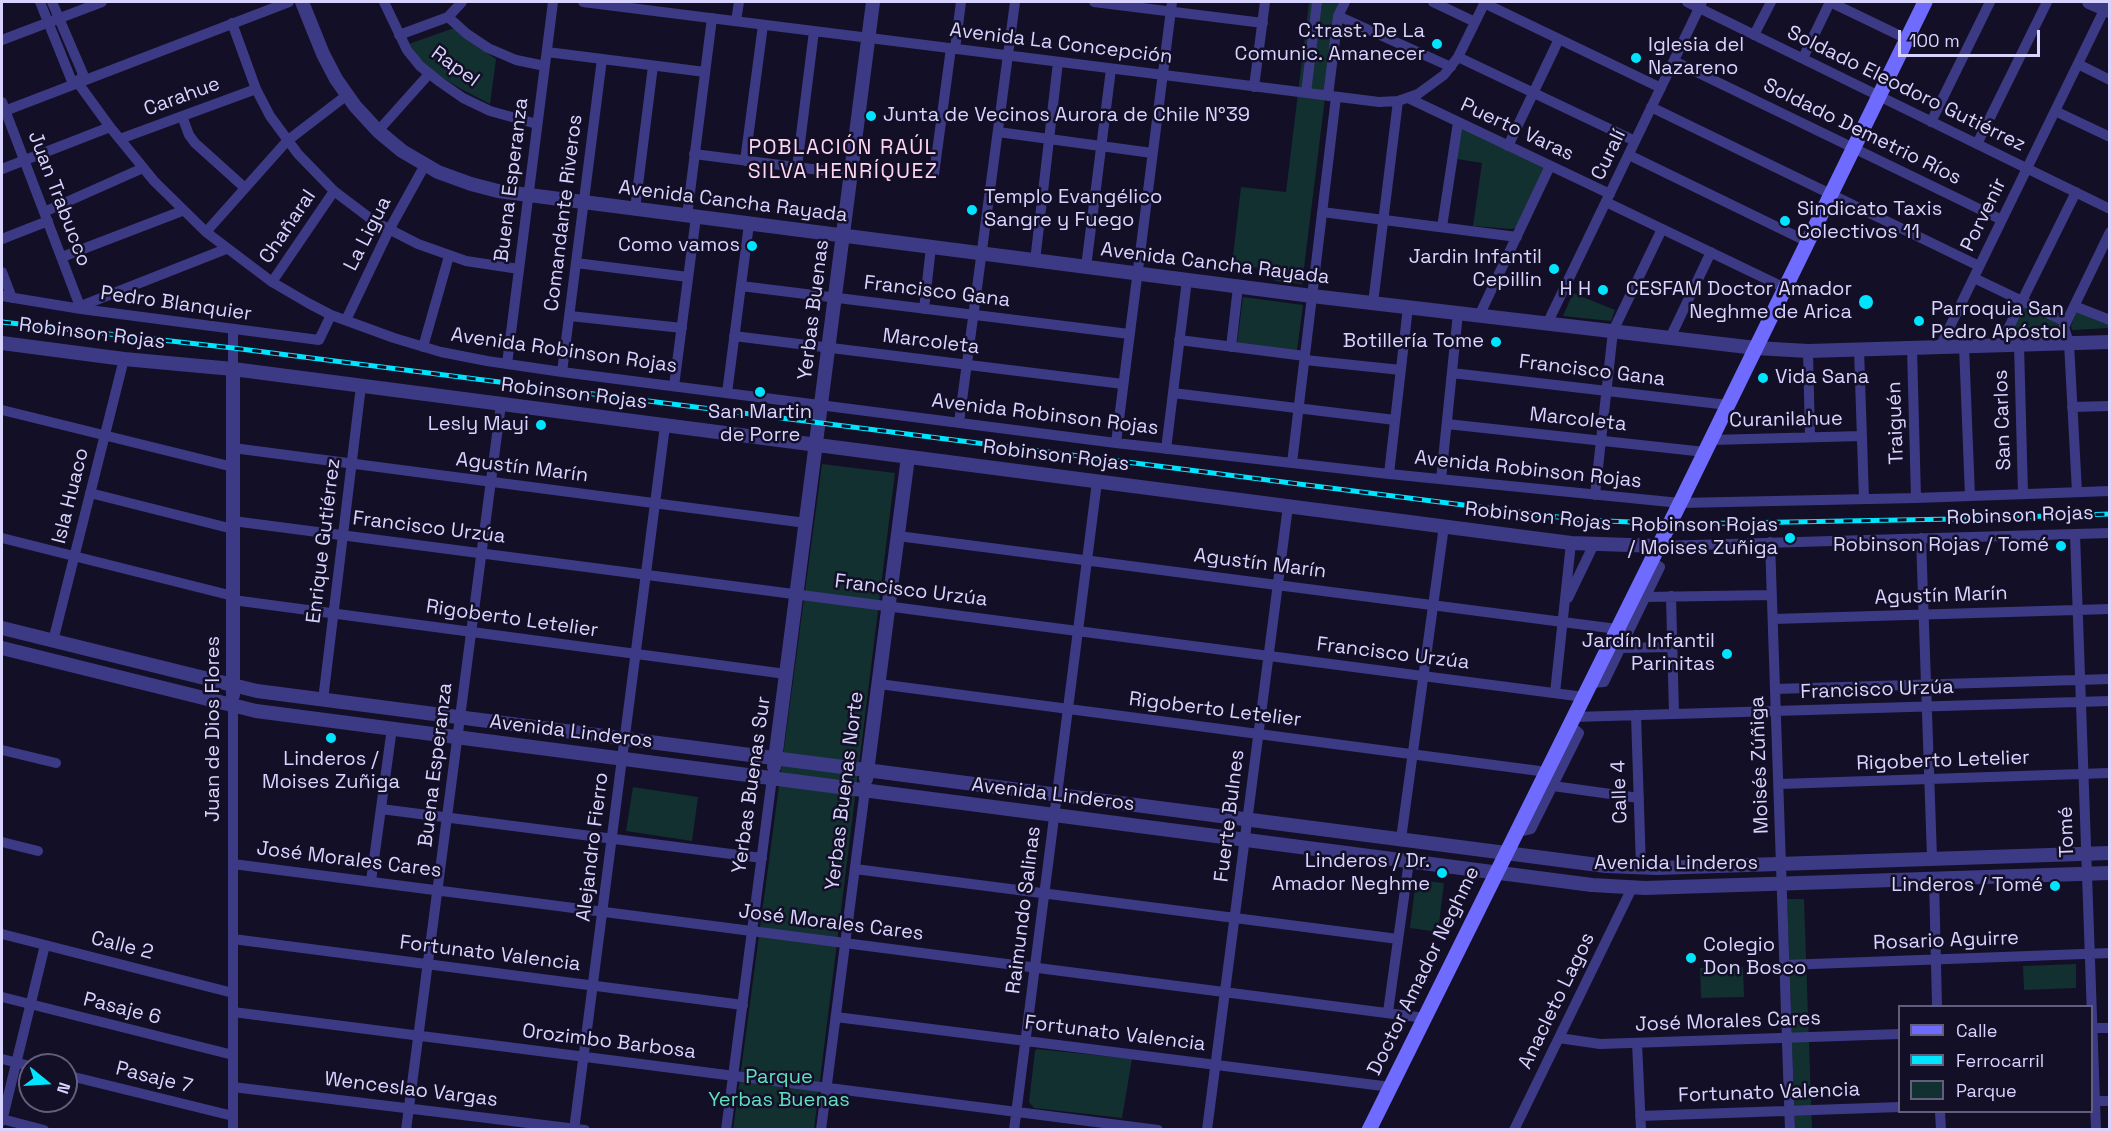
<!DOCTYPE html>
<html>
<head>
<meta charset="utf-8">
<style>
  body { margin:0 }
  #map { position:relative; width:2111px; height:1131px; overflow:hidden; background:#130f26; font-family:"Space Grotesk",sans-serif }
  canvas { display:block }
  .frame { position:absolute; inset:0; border:3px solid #d9d4ff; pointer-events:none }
  .legend { position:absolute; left:1898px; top:1005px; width:195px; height:108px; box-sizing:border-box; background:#130f26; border:2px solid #625e7d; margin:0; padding:8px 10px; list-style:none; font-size:18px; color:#d9d4ff }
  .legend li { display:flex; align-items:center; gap:12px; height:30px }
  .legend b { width:30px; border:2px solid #625e7d }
  .north { position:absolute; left:18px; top:1053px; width:60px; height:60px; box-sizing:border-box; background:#130f26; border:2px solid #625e7d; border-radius:50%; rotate:108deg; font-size:16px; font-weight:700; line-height:24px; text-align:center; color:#d9d4ff }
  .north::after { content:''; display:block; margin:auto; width:21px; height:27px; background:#00e5ff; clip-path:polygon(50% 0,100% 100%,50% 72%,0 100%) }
  .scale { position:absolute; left:1898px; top:30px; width:142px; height:27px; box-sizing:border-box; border:3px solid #d9d4ff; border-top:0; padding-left:8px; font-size:18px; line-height:21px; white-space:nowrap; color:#d9d4ff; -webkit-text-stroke:4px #130f26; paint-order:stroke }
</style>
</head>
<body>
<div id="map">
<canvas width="2111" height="1131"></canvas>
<div class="frame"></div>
<ul class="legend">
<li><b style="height:8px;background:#6f6bff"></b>Calle</li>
<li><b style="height:8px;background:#00e5ff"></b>Ferrocarril</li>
<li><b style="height:16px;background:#12302f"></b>Parque</li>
</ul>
<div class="north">N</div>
<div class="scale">100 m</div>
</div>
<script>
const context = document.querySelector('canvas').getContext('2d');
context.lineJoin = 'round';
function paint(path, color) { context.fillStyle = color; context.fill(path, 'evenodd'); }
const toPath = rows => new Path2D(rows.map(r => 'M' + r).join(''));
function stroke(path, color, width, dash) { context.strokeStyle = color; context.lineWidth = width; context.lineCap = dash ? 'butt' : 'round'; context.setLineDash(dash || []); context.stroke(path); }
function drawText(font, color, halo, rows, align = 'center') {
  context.font = font + ' "Space Grotesk",sans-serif'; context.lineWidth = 5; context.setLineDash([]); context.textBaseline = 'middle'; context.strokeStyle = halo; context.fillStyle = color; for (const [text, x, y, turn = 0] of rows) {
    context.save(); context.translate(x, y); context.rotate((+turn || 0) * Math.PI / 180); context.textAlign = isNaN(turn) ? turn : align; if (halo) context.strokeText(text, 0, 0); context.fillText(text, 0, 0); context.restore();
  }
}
paint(toPath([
  [1309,2,1343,2,1335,17,1302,284,1275,281,1276,270,1232,265,1241,187,1286,192],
  [454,28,473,44,496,59,490,104,461,89,428,69,409,44],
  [1461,129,1469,131,1546,168,1517,228,1511,229,1473,226,1482,163,1457,159],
  [1573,293,1615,310,1611,321,1563,316],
  [1243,297,1303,305,1297,351,1237,343],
  [2021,304,2063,322,2061,330,2009,331],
  [2077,311,2109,323,2109,328,2072,330,2071,326],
  [822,464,895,473,814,1129,733,1130],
  [633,787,698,797,692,841,626,831],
  [1416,880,1444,883,1438,932,1410,928],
  [1787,899,1804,899,1812,1129,1795,1129],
  [2076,964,2076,988,2024,990,2023,966],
  [1743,967,1744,997,1701,998,1700,968],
  [1037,1049,1132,1059,1122,1118,1034,1108,1029,1102,1035,1051]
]), '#12302f');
stroke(toPath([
  [40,2,71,79,78,83,110,127,154,181,206,232,272,282,308,303,331,315,394,338,441,352,487,361,562,372,1116,443,1389,474,1680,503,1916,498,2110,491],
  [52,2,83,74,78,83],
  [384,2,407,50,420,66,440,82,463,98,490,111,537,124],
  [583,2,1379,102,1398,101,1418,94,1444,75,1458,57,1485,2],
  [1094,2,1263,23],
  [1433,2,1475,22],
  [1687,2,2110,209],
  [1830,2,1907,39],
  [1484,3,1661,88],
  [1338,16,1451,67],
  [448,17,467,34,488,48,516,60,545,66],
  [736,21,739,2],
  [232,23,256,89,270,116,298,154,334,191,375,222,418,244,466,261,519,269],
  [399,35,448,17,462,2],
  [1754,35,1771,2],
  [2,40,102,2],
  [955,49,961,2],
  [547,52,705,72],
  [1458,57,1635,141],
  [1803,58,1830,2],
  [1674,61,2002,220],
  [2078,64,2110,80],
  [1254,87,1265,2],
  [1306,93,1317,2],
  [1328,96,1338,16,1345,2],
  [1408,98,1610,194],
  [2,102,81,309],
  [1651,107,1979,266],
  [2055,111,2110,137],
  [2,112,289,2],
  [182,116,189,135,195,143,245,188],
  [1931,122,1990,2],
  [378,131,429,74],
  [998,132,1152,153],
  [120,139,256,89],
  [1977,144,2047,2],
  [1508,146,1559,39],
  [694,154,851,174],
  [1629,155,1808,242],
  [745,161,763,25],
  [797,167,814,31],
  [2,169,110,127],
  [934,174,951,48],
  [1606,202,1785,288],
  [635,209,653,66],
  [44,212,143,168],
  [1322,212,1517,237],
  [687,216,712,18],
  [1442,227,1458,122],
  [206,232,287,141,347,95],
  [2,239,48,221],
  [62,257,182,211],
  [1035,261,1058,62],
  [576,263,688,277],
  [1086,267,1111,69],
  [2,272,12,298],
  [1974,278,2066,322],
  [272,282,334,191],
  [741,286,1129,334],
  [2,296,81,309,319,340,331,315],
  [1373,303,1398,101],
  [81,306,226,249],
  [2074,306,2110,320],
  [924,309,931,247],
  [570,316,682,328],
  [1479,316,1550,166],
  [346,320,389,230,425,165],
  [1547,324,1702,2],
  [233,329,233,369],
  [734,336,1123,384],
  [1670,338,1711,252],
  [1179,340,1305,356],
  [2005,345,2007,331,2076,192],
  [2019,345,2023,494],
  [1964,346,1970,496],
  [423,347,449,256],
  [1231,347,1238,287],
  [1940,347,2108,2],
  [1912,348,1916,498],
  [1859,349,1864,499],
  [1808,351,1810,437],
  [1305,360,1401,370],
  [507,364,553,2],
  [562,372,602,59],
  [1452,373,1728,405],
  [674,386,696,217],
  [727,393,749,224],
  [1173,393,1395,420],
  [2072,407,2110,406],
  [2,410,233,467],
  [959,423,1015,2],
  [1447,424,1705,452],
  [1711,440,1862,436],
  [1116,443,1172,2],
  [233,448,806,523],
  [1166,449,1187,280],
  [1292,463,1336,97],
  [1389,474,1408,307],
  [1441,479,1458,313],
  [2077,492,2069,343,2064,327,2110,232],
  [90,493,233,529],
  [1595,495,1613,331,1662,229],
  [233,521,1584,697],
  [2075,534,2096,1130],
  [898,536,1617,629],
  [2,538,233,596],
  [1921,538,1932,858],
  [1770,542,1790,1130],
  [1659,546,2110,533],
  [1671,596,1674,714],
  [1645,597,1772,595],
  [1568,598,1594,544],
  [233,600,786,674],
  [1773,619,2110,609],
  [53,641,124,359],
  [1621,648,1673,647],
  [1591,683,1604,682,1660,567,1651,561],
  [879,684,1547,772],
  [1775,689,2110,679],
  [1555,693,1571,543],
  [323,700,361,386],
  [1636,715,1641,868],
  [1574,717,2110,701],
  [2,750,56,763],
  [1779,784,2110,773],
  [1553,786,1639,798],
  [381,809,762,858],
  [1517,832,1531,829,1579,733,1570,725],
  [1401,839,1444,526],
  [2,842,38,851],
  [233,864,1425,1018],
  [855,869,1398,939],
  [1934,879,1937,1006],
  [371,881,392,728],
  [2,934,233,993],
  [233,939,743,1005],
  [1785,965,2110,953],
  [2,997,233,1055],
  [233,1012,1158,1130],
  [1388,1012,1409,861],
  [836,1017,1391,1087],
  [2092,1028,2110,1028],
  [1559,1038,1600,1044,1900,1034],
  [1637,1043,1641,1130],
  [2,1059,30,1066],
  [66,1075,233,1116],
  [233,1087,585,1130],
  [2092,1101,2110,1101],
  [1940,1112,1941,1130],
  [1640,1116,1900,1107],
  [2,1119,44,1130],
  [2,1121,45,945],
  [233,1130,233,706],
  [406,1130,501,404],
  [574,1130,665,426],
  [726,1130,772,778],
  [821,1130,865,790],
  [1014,1130,1097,482],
  [1207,1130,1288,506],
  [1514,1130,1632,888]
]), '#3d3a85', 10);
stroke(toPath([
  [302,2,323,54,336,79,355,106,378,131,402,151,438,172,471,184,498,191,1312,296,1756,348,1808,351,2110,342],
  [2089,2,2110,11],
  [2,343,124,359,233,369,1571,543,1659,546],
  [233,369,233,695],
  [2,628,257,691,1606,866,1657,868,2110,853],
  [2,648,256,711,1592,885,1645,888,2110,873],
  [774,767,873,2],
  [866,779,908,457]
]), '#3d3a85', 14);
stroke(toPath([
  [1369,1130,1680,503,1925,2]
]), '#6f6bff', 15);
const rail = toPath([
  [2,322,233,348,1581,520,1681,524,1954,519,2110,514]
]);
stroke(rail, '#00e5ff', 5);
stroke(rail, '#130f26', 3, [9]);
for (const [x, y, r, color] of [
  [1437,44,6,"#00e5ff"],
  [1636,58,6,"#00e5ff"],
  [871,116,6,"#00e5ff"],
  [972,210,6,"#00e5ff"],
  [1785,221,6,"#00e5ff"],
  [752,246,6,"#00e5ff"],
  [1554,269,6,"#00e5ff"],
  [1603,290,6,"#00e5ff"],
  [1866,302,8,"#00e5ff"],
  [1919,321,6,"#00e5ff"],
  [1496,342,6,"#00e5ff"],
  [1763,378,6,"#00e5ff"],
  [760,392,6,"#00e5ff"],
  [541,425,6,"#00e5ff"],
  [1790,538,6,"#00e5ff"],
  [2061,546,6,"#00e5ff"],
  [1727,654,6,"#00e5ff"],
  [331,738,6,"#00e5ff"],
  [1442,873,6,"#00e5ff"],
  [2055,886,6,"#00e5ff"],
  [1691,958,6,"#00e5ff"]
]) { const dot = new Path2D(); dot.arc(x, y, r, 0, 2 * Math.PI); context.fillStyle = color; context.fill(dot); stroke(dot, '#130f26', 2); }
drawText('20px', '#d9d4ff', '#130f26', [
  ["C.trast. De La",1425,32],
  ["Comunic. Amanecer",1425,55],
  ["Iglesia del",1648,46,"left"],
  ["Nazareno",1648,69,"left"],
  ["Junta de Vecinos Aurora de Chile N°39",883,116,"left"],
  ["Templo Evangélico",984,198,"left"],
  ["Sangre y Fuego",984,221,"left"],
  ["Sindicato Taxis",1797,210,"left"],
  ["Colectivos 11",1797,233,"left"],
  ["Como vamos",740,246],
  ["Jardin Infantil",1542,258],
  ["Cepillin",1542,281],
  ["H H",1591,290],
  ["CESFAM Doctor Amador",1852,290],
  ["Neghme de Arica",1852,313],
  ["Parroquia San",1931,310,"left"],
  ["Pedro Apóstol",1931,333,"left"],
  ["Botillería Tome",1484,342],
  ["Vida Sana",1775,378,"left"],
  ["San Martin",760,413,"center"],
  ["de Porre",760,436,"center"],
  ["Lesly Mayi",529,425],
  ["Robinson Rojas",1778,526],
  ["/ Moises Zuñiga",1778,549],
  ["Robinson Rojas / Tomé",2049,546],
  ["Jardín Infantil",1715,642],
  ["Parinitas",1715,665],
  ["Linderos /",331,760,"center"],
  ["Moises Zuñiga",331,783,"center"],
  ["Linderos / Dr.",1430,862],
  ["Amador Neghme",1430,885],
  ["Linderos / Tomé",2043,886],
  ["Colegio",1703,946,"left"],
  ["Don Bosco",1703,969,"left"]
], 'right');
drawText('20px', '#d9d4ff', '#130f26', [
  ["Avenida La Concepción",1061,44,7],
  ["Rapel",455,67,36],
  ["Soldado Eleodoro Gutiérrez",1906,89,26],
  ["Carahue",182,97,-20],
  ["Puerto Varas",1517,130,25],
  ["Soldado Demetrio Ríos",1862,132,26],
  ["Curalí",1609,155,-64],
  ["Buena Esperanza",512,180,-83],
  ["Juan Trabucco",59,199,69],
  ["Avenida Cancha Rayada",733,202,7],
  ["Comandante Riveros",564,213,-83],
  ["Porvenir",1984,215,-64],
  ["Chañaral",288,227,-56],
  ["La Ligua",368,234,-63],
  ["Avenida Cancha Rayada",1215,264,7],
  ["Francisco Gana",937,292,7],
  ["Pedro Blanquier",176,304,8],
  ["Yerbas Buenas",814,310,-83],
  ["Robinson Rojas",92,334,7],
  ["Marcoleta",931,342,7],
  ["Avenida Robinson Rojas",564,351,8],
  ["Francisco Gana",1592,371,7],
  ["Robinson Rojas",574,394,7],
  ["Avenida Robinson Rojas",1045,415,7],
  ["Marcoleta",1578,420,6],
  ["Curanilahue",1786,420,-1],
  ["San Carlos",2003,420,-92],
  ["Traiguén",1896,423,-92],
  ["Robinson Rojas",1056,456,7],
  ["Agustín Marín",522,468,7],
  ["Avenida Robinson Rojas",1528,470,6],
  ["Isla Huaco",71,496,-76],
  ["Robinson Rojas",2020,516,-2],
  ["Robinson Rojas",1538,517,6],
  ["Francisco Urzúa",429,528,7],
  ["Enrique Gutiérrez",324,541,-83],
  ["Agustín Marín",1260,564,7],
  ["Francisco Urzúa",911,591,7],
  ["Agustín Marín",1941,596,-2],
  ["Rigoberto Letelier",512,619,8],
  ["Francisco Urzúa",1393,654,7],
  ["Francisco Urzúa",1877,690,-2],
  ["Rigoberto Letelier",1215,710,7],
  ["Juan de Dios Flores",214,729,-90],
  ["Avenida Linderos",571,732,7],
  ["Rigoberto Letelier",1943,761,-2],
  ["Buena Esperanza",436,765,-83],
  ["Moisés Zúñiga",1760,765,-92],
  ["Yerbas Buenas Sur",752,785,-82],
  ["Yerbas Buenas Norte",845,791,-83],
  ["Calle 4",1620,792,-92],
  ["Avenida Linderos",1053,795,7],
  ["Fuerte Bulnes",1230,816,-83],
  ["Tomé",2067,832,-92],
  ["Alejandro Fierro",593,847,-83],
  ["José Morales Cares",349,860,7],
  ["Avenida Linderos",1676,864],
  ["Raimundo Salinas",1024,910,-83],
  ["José Morales Cares",831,923,7],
  ["Rosario Aguirre",1946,941,-2],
  ["Calle 2",122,946,14],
  ["Fortunato Valencia",490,954,7],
  ["Doctor Amador Neghme",1424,971,-64],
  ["Anacleto Lagos",1557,1001,-64],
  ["Pasaje 6",122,1009,14],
  ["José Morales Cares",1728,1022,-2],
  ["Fortunato Valencia",1115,1034,7],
  ["Orozimbo Barbosa",609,1042,7],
  ["Pasaje 7",154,1078,14],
  ["Wenceslao Vargas",411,1090,7],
  ["Fortunato Valencia",1769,1093,-2]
]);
drawText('20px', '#5fe0c0', '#130f26', [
  ["Parque",779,1078],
  ["Yerbas Buenas",779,1101]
]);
context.letterSpacing = '1.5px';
drawText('21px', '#ffd6f0', '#130f26', [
  ["POBLACIÓN RAÚL",843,148],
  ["SILVA HENRÍQUEZ",843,172]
]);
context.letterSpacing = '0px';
</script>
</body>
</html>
